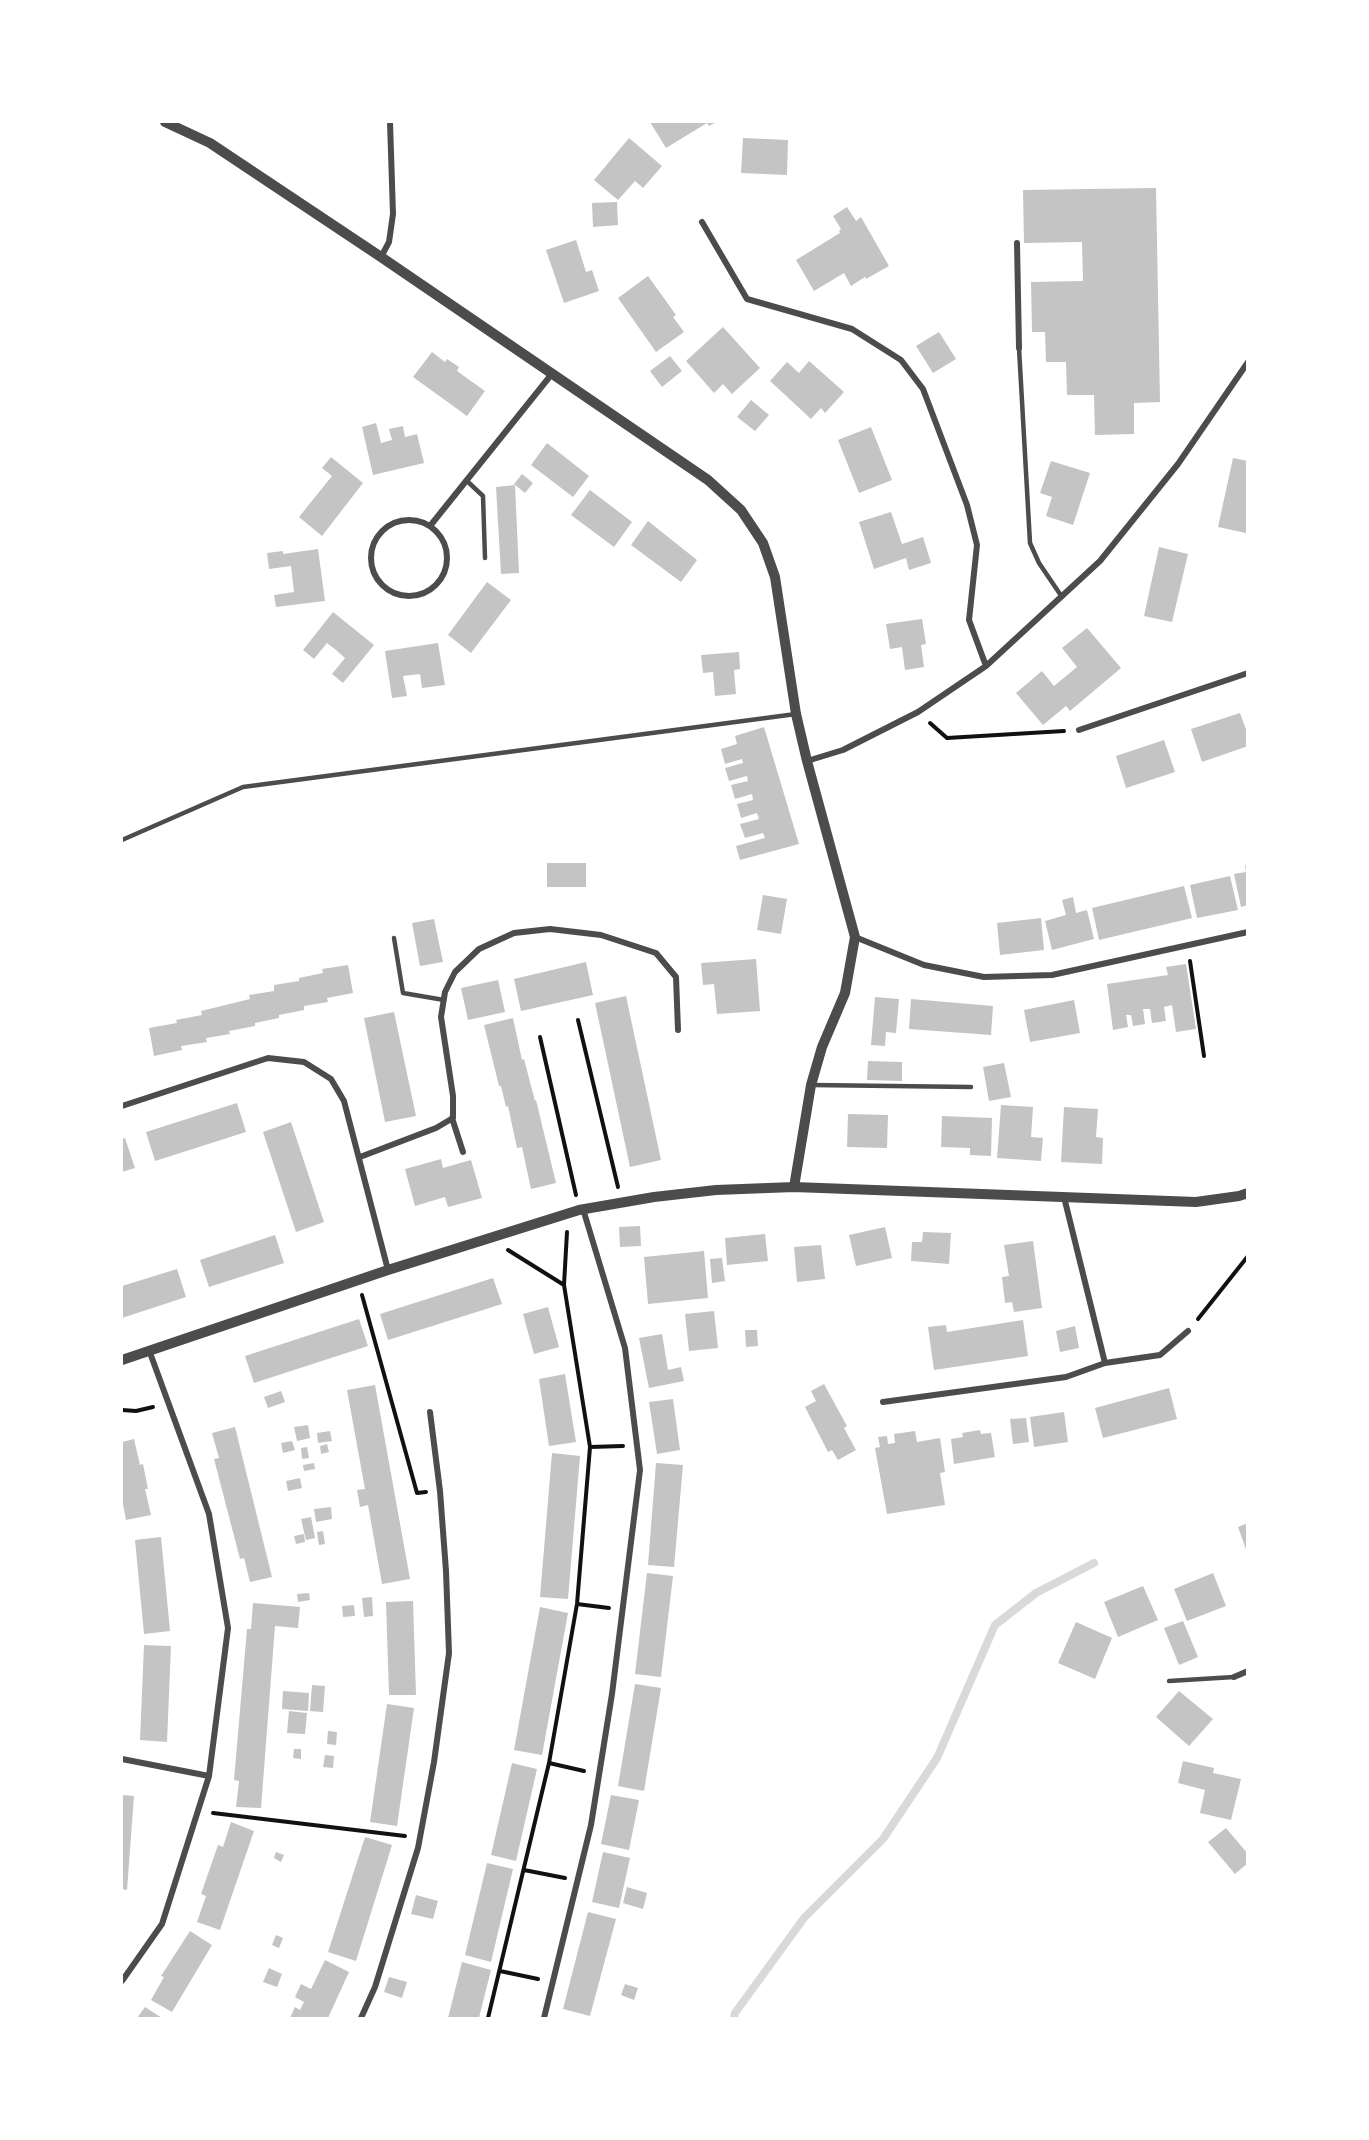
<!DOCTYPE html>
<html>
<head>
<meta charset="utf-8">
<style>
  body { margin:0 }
  #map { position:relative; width:1369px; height:2140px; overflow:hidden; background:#fff; font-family:"Golos Text",sans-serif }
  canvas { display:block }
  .frame { position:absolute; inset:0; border:123px solid #fff; pointer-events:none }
</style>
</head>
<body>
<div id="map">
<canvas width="1369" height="2140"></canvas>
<div class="frame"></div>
</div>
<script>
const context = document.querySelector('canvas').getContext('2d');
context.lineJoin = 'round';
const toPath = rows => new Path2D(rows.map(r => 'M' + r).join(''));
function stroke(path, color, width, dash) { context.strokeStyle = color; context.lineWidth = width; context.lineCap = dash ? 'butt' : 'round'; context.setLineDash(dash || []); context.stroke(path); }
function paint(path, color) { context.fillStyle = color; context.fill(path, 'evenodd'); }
stroke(toPath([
  [734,2018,735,2013,804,1918,883,1839,937,1758,995,1625,1036,1593,1094,1563]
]), '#d9d9d9', 8);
paint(toPath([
  [650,122,717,122,709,126,707,123,666,148],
  [629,138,662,166,643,188,635,181,618,200,594,180],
  [743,138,788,140,787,175,741,173],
  [1156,188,1160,402,1134,403,1134,434,1095,435,1094,395,1067,395,1066,362,1046,362,1045,332,1032,332,1031,282,1083,281,1082,242,1024,243,1023,190],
  [617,202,618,225,593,227,592,203],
  [847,207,856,221,861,217,889,266,866,279,865,277,851,286,844,273,814,291,796,260,840,233,839,231,841,229,833,216],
  [576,240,586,272,592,270,599,291,564,303,546,250],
  [648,276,676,315,673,317,684,332,656,352,618,298],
  [723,327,760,368,732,394,723,384,714,393,686,361],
  [939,332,956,359,933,373,916,346],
  [432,352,445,362,447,359,459,367,457,371,485,391,467,416,413,377],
  [670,356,682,371,662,387,650,371],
  [809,361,844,392,825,413,821,408,811,419,770,381,787,362,799,373],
  [751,400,769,415,755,431,737,417],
  [376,423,381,443,392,440,389,429,403,426,405,437,417,434,424,463,373,475,362,427],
  [871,427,892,480,859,493,838,440],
  [547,443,589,476,573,497,531,465],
  [331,457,363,483,322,536,299,517,332,476,322,468],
  [1233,458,1248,461,1248,525,1246,533,1218,527],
  [1051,461,1090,473,1073,525,1046,516,1052,497,1040,493],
  [522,474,533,483,525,493,514,484],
  [515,485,519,573,501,574,496,487],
  [590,490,632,522,614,547,571,515],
  [891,512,902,544,923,537,931,563,909,570,906,558,874,569,859,522],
  [648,521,697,560,681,582,631,545],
  [1159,547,1188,554,1172,622,1144,616],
  [318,549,325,601,276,607,274,595,294,592,291,566,269,569,267,553,283,551,283,554],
  [487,582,511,600,471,653,448,635],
  [333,612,374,645,343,683,332,674,345,658,336,650,327,643,314,659,303,650],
  [922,619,926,644,921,645,924,667,905,670,902,647,890,649,886,624],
  [1087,628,1121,668,1070,711,1066,706,1043,725,1016,693,1042,671,1054,686,1077,667,1062,648],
  [438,643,445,685,422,688,420,674,403,676,407,696,392,698,385,651],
  [739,652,740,669,734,670,736,694,715,696,713,672,703,673,701,655],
  [1240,713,1248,735,1248,746,1202,762,1191,729],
  [764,727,799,844,740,860,736,846,765,838,763,833,745,838,740,824,759,819,757,813,741,818,737,804,753,800,752,794,735,799,731,785,748,781,747,776,729,781,725,768,743,763,742,759,725,764,721,749,737,744,735,736],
  [1164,740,1175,772,1126,788,1116,756],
  [547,863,586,863,586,887,547,887],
  [1248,864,1248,905,1241,907,1234,874,1246,872,1245,865],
  [1230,876,1238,910,1197,918,1190,885],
  [1184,886,1192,918,1099,940,1092,908],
  [763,895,787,899,781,934,757,930],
  [1073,897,1076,913,1087,910,1094,939,1052,950,1045,921,1066,915,1062,900],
  [1041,918,1044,950,1000,955,997,923],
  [434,919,443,962,420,966,412,923],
  [756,959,760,1011,717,1014,714,984,703,985,701,963],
  [586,962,593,995,521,1011,514,979],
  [1186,964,1196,1029,1176,1032,1172,1005,1164,1007,1166,1021,1152,1023,1150,1009,1143,1009,1145,1024,1133,1026,1131,1015,1126,1015,1128,1027,1113,1030,1107,984,1168,975,1166,967],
  [348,965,353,993,327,998,328,1002,304,1006,304,1010,279,1015,279,1018,255,1023,255,1026,229,1031,230,1034,206,1038,207,1042,181,1046,182,1050,154,1056,149,1028,177,1023,176,1020,202,1015,201,1011,250,999,249,995,274,991,274,985,299,981,299,978,323,973,322,969],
  [498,980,505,1012,468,1020,461,988],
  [626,996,661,1160,630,1167,595,1003],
  [875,997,899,999,896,1033,886,1032,885,1046,871,1045],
  [911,999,993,1006,991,1035,909,1029],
  [1074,1000,1080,1033,1030,1042,1024,1010],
  [394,1012,416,1116,385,1122,364,1018],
  [513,1018,522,1060,524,1059,535,1101,536,1100,556,1183,531,1189,522,1147,517,1148,508,1106,506,1107,501,1086,499,1086,484,1025],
  [868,1061,902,1062,902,1081,867,1080],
  [1004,1063,1011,1097,989,1101,983,1067],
  [237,1103,246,1132,155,1161,146,1132],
  [1001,1105,1033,1107,1031,1137,1043,1138,1041,1161,997,1158],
  [1064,1107,1098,1109,1096,1137,1103,1138,1102,1164,1061,1162],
  [848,1114,888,1115,887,1148,847,1147],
  [942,1116,992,1118,991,1156,970,1155,970,1148,941,1147],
  [291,1122,324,1222,296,1232,263,1132],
  [125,1138,135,1168,122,1172,122,1139],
  [441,1159,443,1168,471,1160,482,1198,448,1207,445,1197,415,1206,405,1169],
  [640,1226,641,1246,620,1247,619,1227],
  [885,1227,892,1258,856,1266,849,1235],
  [923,1232,951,1233,949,1264,911,1261,912,1242,922,1242],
  [765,1234,768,1261,727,1265,725,1238],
  [275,1235,284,1263,209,1287,200,1260],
  [1033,1241,1042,1308,1014,1312,1012,1302,1005,1303,1002,1277,1009,1276,1004,1245],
  [821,1245,825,1279,797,1282,794,1247],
  [704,1251,708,1298,648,1304,644,1257],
  [722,1258,725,1281,712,1283,710,1259],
  [177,1269,186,1297,122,1318,122,1286],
  [493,1278,502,1304,388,1340,380,1314],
  [548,1307,559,1347,534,1354,523,1314],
  [714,1311,718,1348,689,1351,685,1314],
  [359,1319,368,1346,254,1383,245,1356],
  [1023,1320,1028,1356,934,1370,928,1327,946,1325,947,1332],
  [1075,1326,1079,1348,1060,1352,1056,1331],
  [745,1330,757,1330,758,1346,746,1347],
  [662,1334,668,1370,681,1367,684,1381,649,1388,639,1338],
  [565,1374,576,1442,549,1446,539,1379],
  [824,1384,847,1426,844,1428,856,1450,838,1460,832,1450,828,1452,805,1407,816,1401,811,1391],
  [375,1385,410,1579,382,1584,368,1505,360,1507,357,1490,365,1489,347,1390],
  [1169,1388,1177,1419,1103,1438,1095,1408],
  [281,1391,285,1402,268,1408,264,1397],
  [673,1399,680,1450,657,1454,649,1402],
  [1064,1412,1068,1442,1034,1447,1030,1417],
  [1026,1418,1029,1442,1013,1444,1010,1419],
  [308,1425,310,1438,297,1441,294,1427],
  [235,1427,272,1577,250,1582,244,1558,240,1559,214,1459,219,1458,212,1433],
  [980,1430,981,1434,991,1433,995,1457,954,1464,951,1439,963,1437,962,1433],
  [330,1431,332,1441,318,1443,317,1433],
  [915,1431,917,1442,940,1438,945,1472,940,1473,945,1505,887,1514,875,1448,880,1447,878,1437,887,1436,888,1444,895,1443,894,1434],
  [134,1439,140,1465,143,1464,148,1489,145,1489,151,1515,126,1520,122,1499,122,1442],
  [292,1441,295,1450,283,1453,281,1443],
  [327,1444,329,1452,321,1454,320,1446],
  [307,1447,309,1458,302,1459,301,1448],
  [552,1453,580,1456,568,1599,540,1597],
  [314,1463,315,1469,304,1471,303,1465],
  [656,1463,683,1465,674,1567,648,1565],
  [300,1478,302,1488,288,1491,286,1481],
  [331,1507,332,1519,316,1522,314,1509],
  [311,1517,315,1538,306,1540,301,1519],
  [1248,1523,1248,1552,1247,1552,1238,1527],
  [323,1531,325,1544,319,1545,317,1532],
  [304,1534,305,1542,296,1544,294,1536],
  [161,1537,170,1631,144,1634,135,1540],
  [647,1573,673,1576,661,1677,635,1674],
  [1213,1573,1226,1606,1187,1621,1174,1589],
  [1143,1586,1158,1620,1118,1637,1104,1602],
  [309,1593,310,1600,298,1602,297,1594],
  [372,1597,373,1616,364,1617,362,1598],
  [413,1601,416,1695,389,1695,386,1602],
  [253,1603,300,1607,298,1628,275,1626,261,1808,236,1807,239,1781,234,1780,247,1629,251,1629],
  [354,1605,355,1616,343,1617,342,1606],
  [540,1607,568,1613,542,1755,514,1750],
  [1183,1621,1198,1657,1179,1665,1164,1628],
  [1076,1622,1112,1638,1095,1679,1058,1663],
  [144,1645,171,1646,167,1742,140,1740],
  [635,1684,661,1688,644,1791,618,1786],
  [312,1685,325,1686,323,1712,310,1711],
  [283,1691,309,1693,308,1711,282,1709],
  [1179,1691,1213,1719,1189,1746,1156,1717],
  [387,1704,414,1708,397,1826,370,1822],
  [289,1711,307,1713,305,1734,287,1733],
  [328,1731,337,1732,336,1745,327,1744],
  [294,1749,301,1749,301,1759,293,1758],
  [325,1755,334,1756,333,1768,323,1767],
  [1183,1761,1214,1768,1213,1773,1241,1779,1231,1820,1200,1813,1205,1790,1178,1783],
  [512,1763,537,1769,516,1861,491,1855],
  [122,1795,134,1796,127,1890,122,1889],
  [611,1795,639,1800,629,1850,601,1844],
  [231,1822,254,1831,220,1930,197,1922,206,1896,201,1894,218,1845,223,1847],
  [1226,1828,1248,1854,1248,1863,1235,1874,1208,1842],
  [365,1837,392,1845,356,1961,328,1952],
  [276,1852,284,1855,281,1862,274,1858],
  [603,1852,630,1858,619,1908,592,1902],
  [487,1863,513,1869,491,1962,465,1955],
  [627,1887,647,1893,643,1909,623,1903],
  [416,1895,438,1901,433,1919,411,1914],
  [588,1912,616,1919,590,2016,563,2009],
  [190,1931,212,1945,172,2012,151,2000,164,1977,161,1976],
  [276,1935,283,1938,279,1948,272,1945],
  [325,1960,349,1972,328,2018,290,2018,295,2007,300,2010,304,2002,295,1997,301,1984,311,1989],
  [462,1962,491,1970,479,2018,448,2018],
  [269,1968,282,1974,277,1987,263,1982],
  [389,1977,407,1982,402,1998,384,1992],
  [625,1984,638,1988,634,2000,621,1995],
  [145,2007,162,2018,137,2018]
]), '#c4c4c4');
stroke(toPath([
  [930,723,947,738,1064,731],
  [1190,961,1204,1056],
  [578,1020,618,1187],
  [540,1037,576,1195],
  [508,1250,564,1285,567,1232],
  [362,1295,417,1493,426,1492],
  [1198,1319,1248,1256],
  [122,1410,136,1411,153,1407],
  [590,1447,623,1446],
  [577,1604,609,1608],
  [549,1763,584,1771],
  [213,1813,405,1836],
  [524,1870,565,1878],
  [500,1971,538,1979],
  [488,2018,549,1763,577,1604,590,1447,564,1285]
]), '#111', 4);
stroke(toPath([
  [1019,348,1030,543,1039,563,1062,597],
  [467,481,483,496,485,558],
  [122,840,243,787,796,714],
  [394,938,403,993,444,1000],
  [812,1085,971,1087],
  [1169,1681,1234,1677]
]), '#4c4c4c', 4.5);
stroke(toPath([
  [702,222,747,299,852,329,901,360,923,389,967,505,977,545,969,620,986,666],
  [1017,243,1019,348],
  [381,257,389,242,393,214,390,122],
  '371 558a38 38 0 1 1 76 0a38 38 0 1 1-76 0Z',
  [430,526,551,375],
  [1079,730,1248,673],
  [807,761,843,750,918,712,986,666,1100,561,1178,464,1248,362],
  [855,937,924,965,984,977,1052,975,1248,932],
  [122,1106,268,1058,304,1062,331,1079,344,1101,388,1270],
  [452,1118,463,1152],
  [360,1157,436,1128,453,1118,453,1096,441,1017,445,992,455,972,479,949,514,933,550,929,601,935,656,953,676,977,678,1030],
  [1064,1197,1105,1363],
  [883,1402,1066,1377,1105,1363,1160,1355,1188,1331],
  [1234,1677,1248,1671],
  [122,1759,209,1776],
  [122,1981,162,1924,209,1776,228,1628,209,1514,149,1350],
  [361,2018,375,1987,418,1848,434,1762,449,1653,446,1571,440,1491,430,1412],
  [544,2018,591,1825,612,1694,640,1470,625,1348,583,1209]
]), '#4c4c4c', 6);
stroke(toPath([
  [165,122,210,143,381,257,708,480,741,510,763,543,775,577,796,714,807,761,855,937,845,993,822,1047,811,1085,794,1187],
  [122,1360,388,1270,579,1210,654,1197,716,1190,794,1187,1196,1202,1239,1196,1248,1193]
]), '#4c4c4c', 10);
</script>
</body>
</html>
